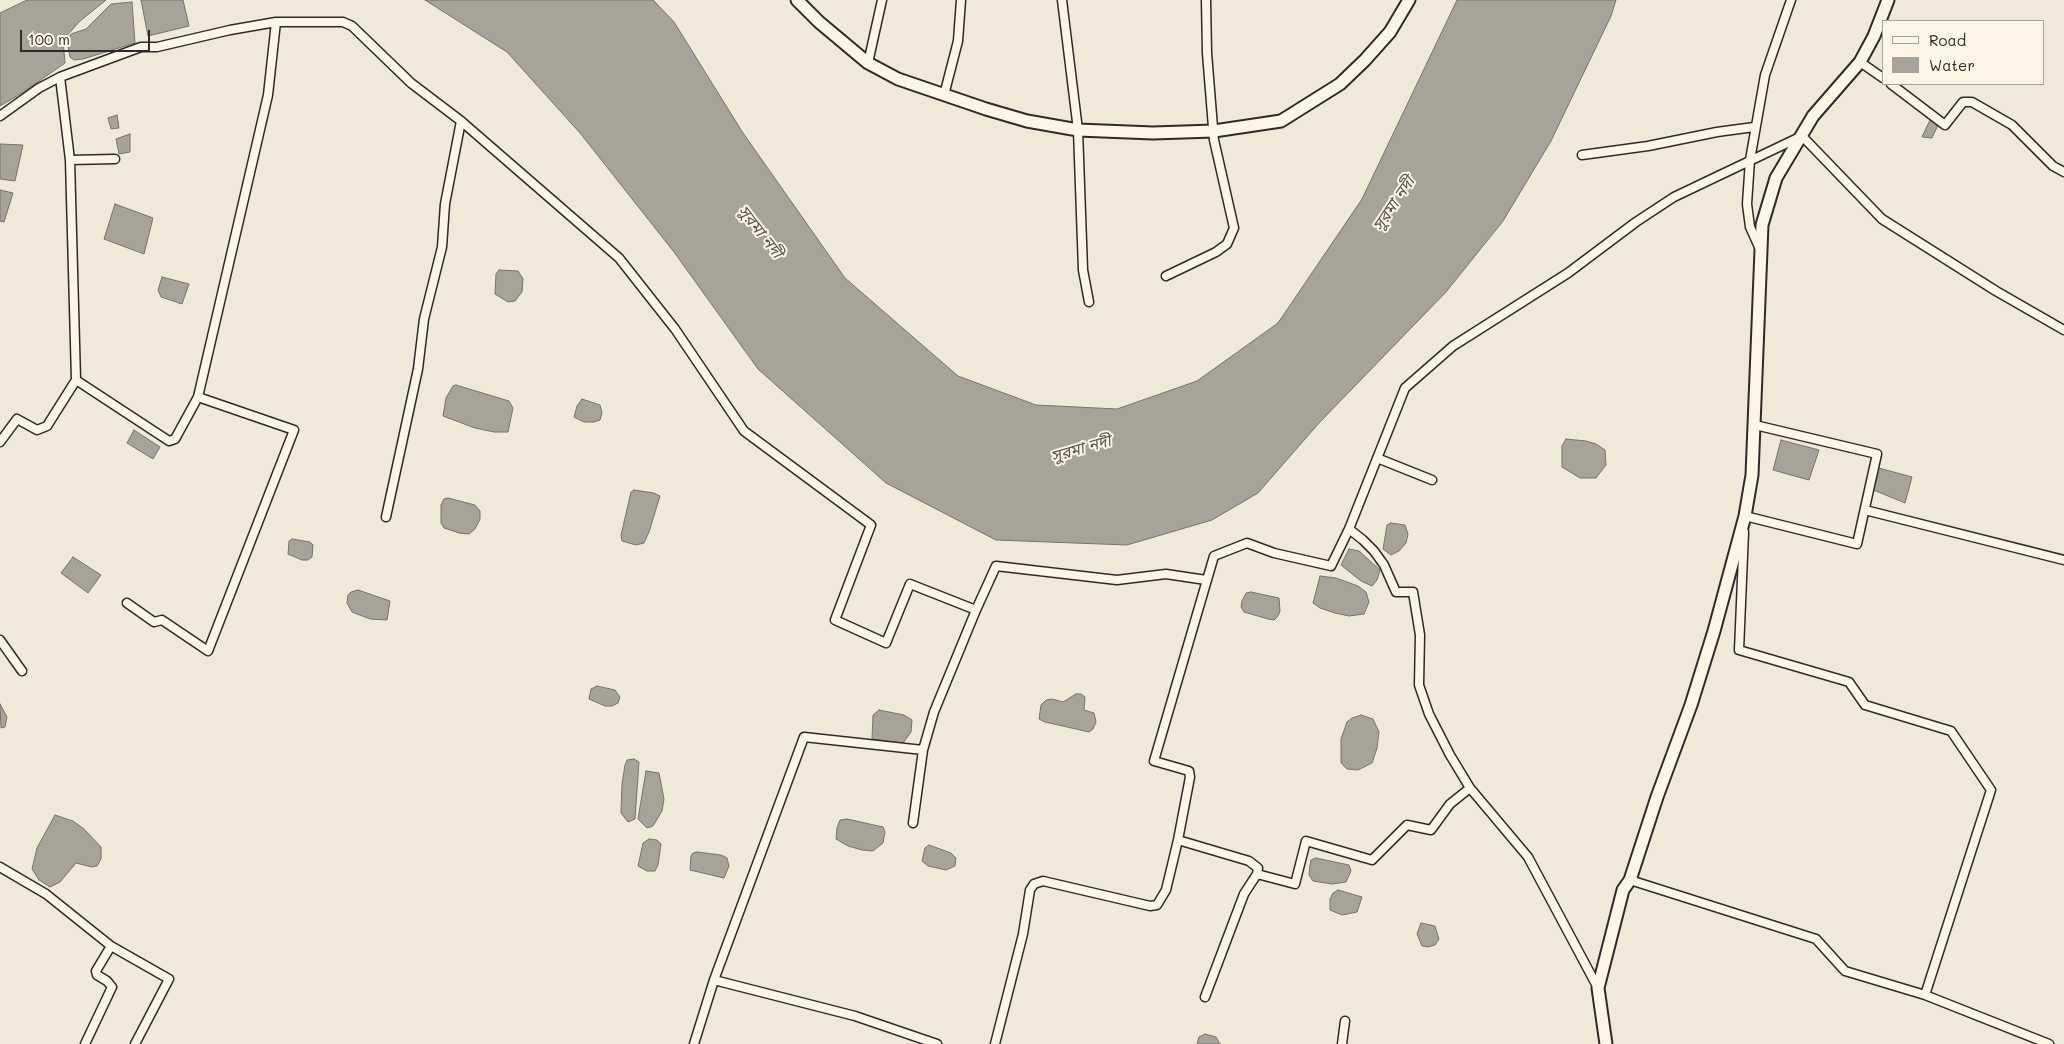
<!DOCTYPE html>
<html>
<head>
<meta charset="utf-8">
<style>
  body { margin:0 }
  #map { position:relative; width:2064px; height:1044px; overflow:hidden; background:#efe9da; font-family:Mali,sans-serif }
  canvas { display:block }
  .legend { position:absolute; left:1882px; top:20px; width:162px; height:65px; box-sizing:border-box; background:#fcf5e5; border:1px solid #a8a49b; margin:0; padding:6px 9px; list-style:none; font-size:15px; color:#2b2b2b }
  .legend li { display:flex; align-items:center; gap:10px; height:25px }
  .legend b { width:25px; border:1px solid #a8a49b }
  .scale { position:absolute; left:20px; top:30px; width:130px; height:22px; box-sizing:border-box; border:2px solid #2b2b2b; border-top:0; padding-left:6px; font-size:15px; line-height:18px; white-space:nowrap; color:#2b2b2b; -webkit-text-stroke:4px #fcf5e5; paint-order:stroke }
</style>
</head>
<body>
<div id="map">
<canvas width="2064" height="1044"></canvas>
<ul class="legend">
<li><b style="height:6px;background:#fcf5e5"></b>Road</li>
<li><b style="height:14px;background:#a6a399"></b>Water</li>
</ul>
<div class="scale">100 m</div>
</div>
<script>
const context = document.querySelector('canvas').getContext('2d');
context.lineJoin = 'round';
function paint(path, color) { context.fillStyle = color; context.fill(path, 'evenodd'); }
const toPath = rows => new Path2D(rows.map(r => 'M' + r).join(''));
function stroke(path, color, width, dash) { context.strokeStyle = color; context.lineWidth = width; context.lineCap = dash ? 'butt' : 'round'; context.setLineDash(dash || []); context.stroke(path); }
function drawText(font, color, halo, rows, align = 'center') {
  context.font = font + ' Mali,"Noto Sans Bengali",sans-serif'; context.lineWidth = 4; context.setLineDash([]); context.textBaseline = 'middle'; context.strokeStyle = halo; context.fillStyle = color; for (const [text, x, y, turn = 0] of rows) {
    context.save(); context.translate(x, y); context.rotate((+turn || 0) * Math.PI / 180); context.textAlign = isNaN(turn) ? turn : align; if (halo) context.strokeText(text, 0, 0); context.fillText(text, 0, 0); context.restore();
  }
}
const water = toPath([
  [27,0,106,0,79,22,63,40,65,63,22,93,0,106,0,13,27,0],
  [141,0,183,0,189,26,148,36,141,0],
  [425,0,653,0,674,22,743,133,845,278,958,376,1036,405,1117,409,1197,381,1278,323,1362,199,1457,0,1616,0,1611,16,1551,141,1503,221,1446,292,1319,423,1258,493,1212,520,1127,545,996,540,886,483,758,369,674,252,580,133,507,52,425,0],
  [132,2,135,43,83,59,74,60,70,57,67,41,71,34,86,29,111,4,132,2],
  [117,115,119,128,111,129,108,118,117,115],
  [1930,120,1938,125,1932,138,1922,137,1930,120],
  [130,134,130,152,119,154,116,139,130,134],
  [0,144,23,145,15,181,0,179,0,144],
  [0,190,13,193,4,222,0,221,0,190],
  [115,204,153,218,144,254,104,239,115,204],
  [499,270,518,271,523,279,522,292,515,301,508,302,495,294,496,274,499,270],
  [162,277,189,284,182,304,161,297,158,290,162,277],
  [456,385,509,401,513,408,508,432,494,432,475,428,443,416,446,398,453,386,456,385],
  [582,399,600,405,602,413,600,420,594,422,584,422,574,417,577,406,582,399],
  [134,430,160,447,153,459,127,443,134,430],
  [1566,439,1586,441,1596,444,1605,450,1606,465,1596,478,1580,478,1562,467,1562,446,1566,439],
  [1781,440,1819,450,1809,480,1773,470,1781,440],
  [1875,467,1912,477,1905,503,1871,489,1875,467],
  [634,490,654,493,660,496,649,532,644,543,636,545,622,541,621,535,631,492,634,490],
  [448,498,475,505,480,511,480,519,475,529,469,534,459,533,444,528,441,523,441,505,444,499,448,498],
  [1391,523,1405,525,1408,534,1406,543,1399,551,1391,555,1383,549,1387,525,1391,523],
  [292,539,310,542,313,545,312,557,308,560,302,560,288,554,289,541,292,539],
  [1349,549,1359,551,1380,570,1377,580,1372,586,1361,581,1341,565,1349,549],
  [73,557,101,575,88,593,61,573,73,557],
  [1320,576,1336,578,1358,586,1366,592,1369,602,1364,614,1349,616,1335,613,1320,608,1313,603,1320,576],
  [358,590,390,601,387,620,370,619,352,612,347,603,348,595,351,592,358,590],
  [1251,592,1279,598,1280,611,1278,616,1274,620,1268,619,1244,612,1241,607,1242,601,1246,593,1251,592],
  [597,686,615,690,620,697,618,703,612,706,605,706,589,699,591,689,597,686],
  [1076,694,1081,694,1085,697,1084,710,1094,713,1096,722,1093,729,1089,732,1045,722,1039,719,1041,705,1046,700,1052,699,1063,702,1076,694],
  [0,704,7,717,5,727,1,728,0,704],
  [879,710,904,715,912,720,911,732,903,743,872,739,873,715,879,710],
  [1361,715,1373,719,1379,732,1377,748,1372,763,1358,770,1347,769,1341,763,1341,739,1347,722,1352,718,1361,715],
  [634,759,639,762,635,819,628,822,621,813,622,784,625,765,627,760,634,759],
  [646,771,659,773,664,799,662,811,653,826,647,828,638,819,646,771],
  [55,815,73,821,84,829,101,847,101,859,97,866,92,867,76,863,60,882,50,887,39,880,32,869,37,848,55,815],
  [847,819,883,827,885,832,883,843,873,851,862,850,848,846,836,839,837,828,840,820,847,819],
  [649,839,657,840,661,844,658,865,655,871,647,871,638,866,643,843,649,839],
  [929,845,951,853,956,858,955,866,946,870,928,866,922,861,925,848,929,845],
  [697,852,721,855,727,858,729,866,724,878,690,870,691,856,693,853,697,852],
  [1316,858,1349,865,1351,871,1346,882,1332,884,1313,881,1309,875,1310,865,1311,860,1316,858],
  [1338,890,1362,897,1357,912,1342,915,1330,910,1330,899,1333,893,1338,890],
  [1421,923,1435,926,1439,939,1435,945,1428,947,1422,946,1417,934,1421,923],
  [1205,1034,1216,1037,1220,1044,1197,1044,1199,1037,1205,1034]
]);
paint(water, '#a6a399');
stroke(water, '#75736d', 1);
const street = toPath([
  [1062,0,1078,130,1083,270,1089,302],
  [1860,62,1883,78],
  [868,63,882,0],
  [60,77,70,160,115,159],
  [1891,84,1945,125,1963,102,1972,102,2012,125,2053,166,2064,172],
  [944,95,958,41,961,0],
  [0,116,39,88,60,77,141,47,157,47,230,30,276,22,343,22,352,26,411,83,461,121,619,258,675,329,744,431,871,525,835,620,886,643,910,584,976,610,996,566,1117,580,1166,574,1206,580],
  [1582,155,1648,146,1717,132,1754,127],
  [1759,247,1750,227,1747,204,1750,160,1765,75,1791,0],
  [1166,276,1216,252,1227,244,1234,228,1214,140,1207,53,1206,0],
  [76,380,169,441,175,439,198,397,268,95,276,22],
  [0,442,17,419,37,430,47,426,76,380,70,160],
  [1377,458,1432,480],
  [1865,510,2064,560],
  [386,517,418,369,424,319,442,247,445,204,461,121],
  [1745,520,1745,516,1857,544,1877,454,1755,425],
  [1349,529,1363,540,1374,551,1384,565,1396,592,1413,592,1420,635,1419,685,1429,714,1450,755,1470,788,1528,857,1598,988],
  [1744,532,1739,650,1849,682,1865,705,1951,731,1991,790,1925,995],
  [127,603,154,622,162,620,208,651,294,430,198,397],
  [0,640,22,671],
  [1470,788,1450,804,1431,830,1407,825,1372,860,1306,841,1295,884,1257,874,1258,868,1249,861,1178,840,1190,777,1189,771,1154,761,1214,556,1247,543,1274,553,1331,566,1349,529,1405,388,1453,346,1568,273,1636,222,1674,197,1802,136,1882,219,1996,291,2064,330],
  [913,823,923,750,934,712,976,610],
  [0,867,46,894,111,946,169,979,135,1044],
  [1630,880,1816,939,1845,971,1925,995,2049,1044],
  [714,980,804,737,923,750],
  [1205,997,1244,894,1257,874],
  [85,1044,112,987,107,981,97,975,96,971,111,946],
  [694,1044,714,980,855,1016,937,1044],
  [995,1044,1023,934,1030,890,1034,884,1043,881,1150,906,1157,905,1166,890,1178,840],
  [1342,1044,1345,1021]
]);
const secondary = toPath([
  [797,0,819,22,868,63,898,79,986,109,1027,121,1078,130,1153,133,1214,131,1281,121,1340,84,1365,60,1390,32,1409,0],
  [1606,1044,1598,988,1623,890,1630,880,1657,797,1691,705,1714,631,1745,516,1752,475,1762,225,1776,178,1813,116,1860,62,1874,36,1888,0]
]);
stroke(street, '#2b2b2b', 11);
stroke(secondary, '#2b2b2b', 15);
stroke(street, '#fcf5e5', 8);
stroke(secondary, '#fcf5e5', 11);
drawText('italic 16px', '#565552', '#fcf5e5', [
  ["সুরমা নদী",1394,204,-56],
  ["সুরমা নদী",760,232,52],
  ["সুরমা নদী",1081,449,-16]
]);
</script>
</body>
</html>
